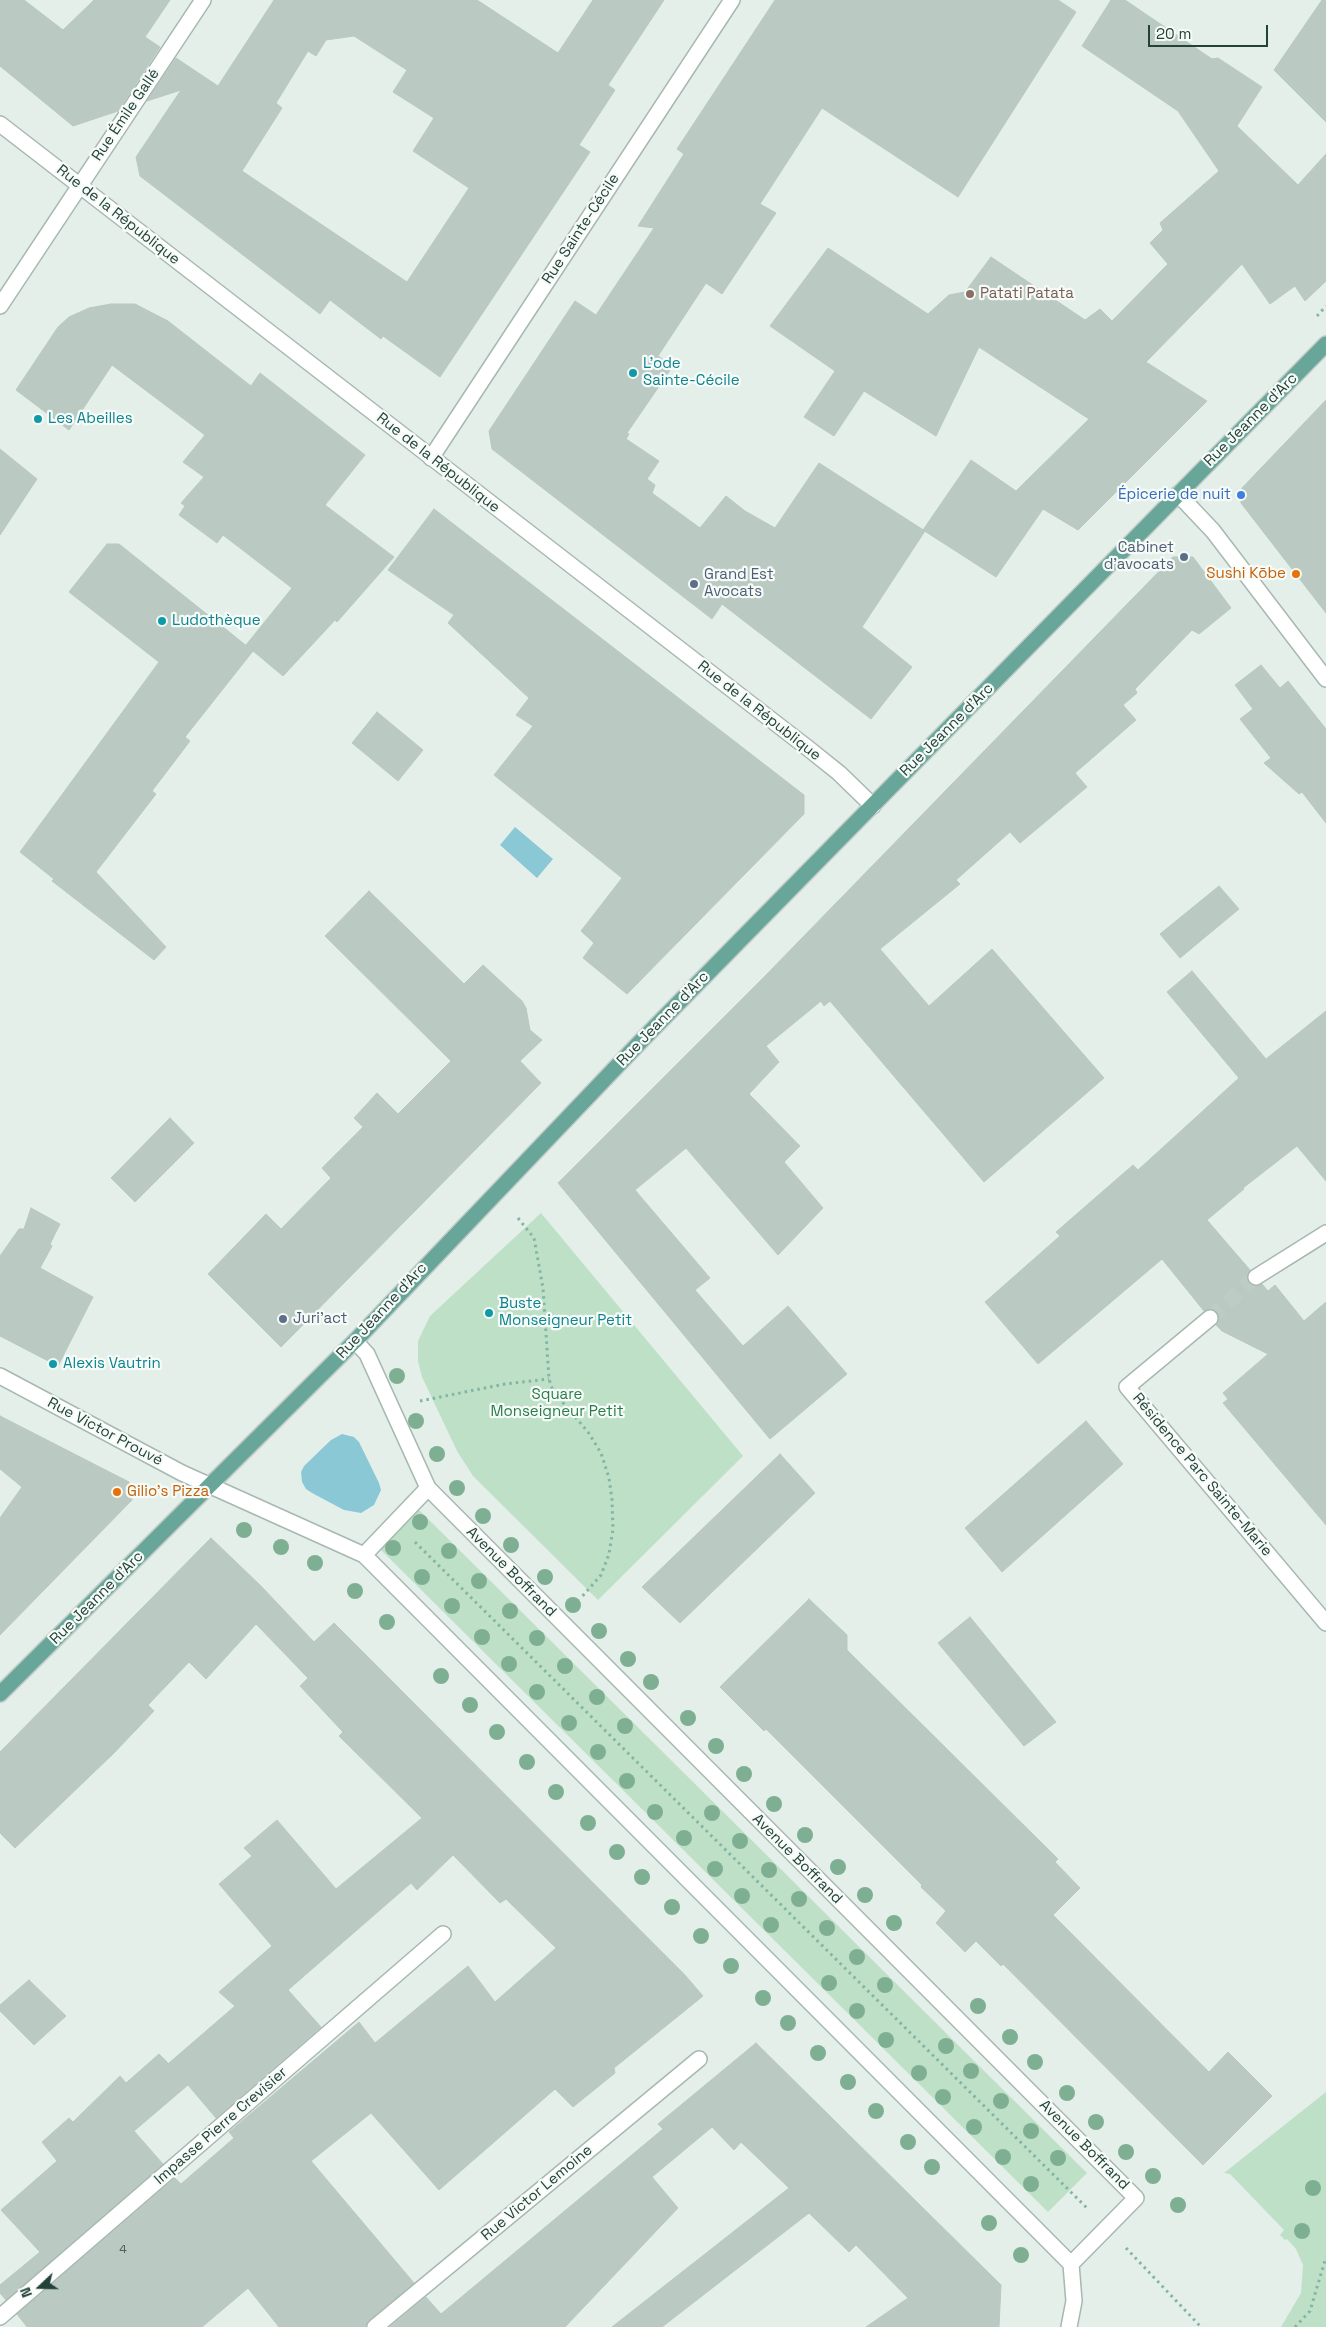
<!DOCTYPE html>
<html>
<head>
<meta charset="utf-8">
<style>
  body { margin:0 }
  #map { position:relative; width:1326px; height:2327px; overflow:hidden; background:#e5efea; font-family:"Space Grotesk",sans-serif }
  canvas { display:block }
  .north { position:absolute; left:15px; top:2262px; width:50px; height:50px; -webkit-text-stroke:4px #f6fbf8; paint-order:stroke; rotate:249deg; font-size:14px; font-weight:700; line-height:20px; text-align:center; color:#23423a }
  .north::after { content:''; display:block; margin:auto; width:18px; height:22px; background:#23423a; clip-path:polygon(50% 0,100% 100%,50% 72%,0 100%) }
  .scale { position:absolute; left:1148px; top:25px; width:120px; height:22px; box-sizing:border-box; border:2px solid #23423a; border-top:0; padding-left:6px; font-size:15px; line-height:18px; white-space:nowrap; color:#23423a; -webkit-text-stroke:4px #f6fbf8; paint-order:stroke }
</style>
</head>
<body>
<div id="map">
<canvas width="1326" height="2327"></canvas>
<div class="north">N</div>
<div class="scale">20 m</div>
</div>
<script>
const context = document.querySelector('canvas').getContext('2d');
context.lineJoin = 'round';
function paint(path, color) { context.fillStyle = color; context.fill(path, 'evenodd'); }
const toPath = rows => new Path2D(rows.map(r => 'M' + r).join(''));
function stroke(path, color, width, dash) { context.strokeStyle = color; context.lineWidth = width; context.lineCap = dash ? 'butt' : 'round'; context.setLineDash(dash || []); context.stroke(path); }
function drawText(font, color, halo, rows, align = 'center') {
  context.font = font + ' "Space Grotesk",sans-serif'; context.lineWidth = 4.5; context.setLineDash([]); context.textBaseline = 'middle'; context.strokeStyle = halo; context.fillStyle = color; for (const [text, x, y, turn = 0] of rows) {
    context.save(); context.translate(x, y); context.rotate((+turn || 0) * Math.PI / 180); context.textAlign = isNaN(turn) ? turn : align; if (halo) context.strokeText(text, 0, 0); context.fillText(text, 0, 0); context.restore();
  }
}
paint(toPath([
  [541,1213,743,1456,598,1600,473,1476,457,1451,422,1377,418,1361,418,1341,430,1316],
  [419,1510,1087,2173,1048,2212,380,1549],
  [1326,2092,1326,2327,1281,2327,1301,2293,1303,2265,1296,2249,1287,2239,1285,2240,1280,2235,1284,2230,1230,2174,1224,2173]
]), '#bde0c7');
paint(toPath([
  [515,827,553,859,537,878,500,845],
  [342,1434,354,1437,359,1442,379,1483,381,1490,374,1505,361,1513,344,1510,312,1493,306,1489,302,1482,301,1472,304,1466,331,1440]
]), '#8bc8d5');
const building = toPath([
  [0,0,24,0,63,30,94,0,170,0,145,37,160,47,118,111,73,126,0,66,0,0],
  [274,0,477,0,558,53,593,0,664,0,608,85,615,90,579,145,590,152,440,377,383,336,381,339,330,300,320,314,140,176,136,157,181,90,147,101,176,58,218,86,274,0],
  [354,36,407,70,393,92,434,118,413,151,469,188,407,282,242,171,282,108,276,103,308,51,316,56,326,40,354,36],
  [775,0,1058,0,1076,12,958,197,822,108,760,204,776,213,722,294,706,283,658,356,673,366,627,433,629,434,626,439,659,461,647,479,655,485,652,493,700,528,726,496,745,511,775,528,819,463,925,531,862,627,912,667,871,719,722,604,712,619,492,449,489,431,575,301,596,315,654,228,638,226,684,154,677,149,775,0],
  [1111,0,1125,0,1212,59,1218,58,1262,87,1237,126,1298,185,1326,154,1326,281,1305,301,1295,286,1270,304,1242,264,1146,362,1207,401,1078,530,1043,509,996,577,923,530,971,460,1016,491,1089,419,979,347,936,436,864,391,834,436,804,417,835,371,770,326,828,248,928,314,949,295,965,292,991,257,1085,320,1100,309,1112,321,1168,264,1150,243,1163,230,1160,223,1219,171,1178,111,1082,46,1111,0],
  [1322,0,1326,0,1326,122,1274,70,1322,0],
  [111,304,135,304,168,321,251,386,260,373,365,455,325,505,394,557,337,622,335,620,283,676,246,645,292,588,223,535,217,543,179,515,185,506,181,503,204,477,183,462,205,435,112,365,69,430,16,390,58,327,69,317,89,308,111,304],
  [1326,400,1326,613,1241,503,1242,488,1326,400],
  [0,449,37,479,0,535,0,449],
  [434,509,804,795,804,814,627,994,583,958,594,943,581,931,622,878,494,775,533,726,516,715,529,698,448,623,454,615,388,570,434,509],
  [107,544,119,544,253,651,185,737,190,741,152,791,156,794,96,872,166,947,154,960,52,881,54,879,20,852,159,662,69,592,107,544],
  [1173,557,1193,557,1231,608,1199,634,1192,630,1135,689,1137,693,1123,705,1136,720,1075,773,1087,787,1020,843,1010,832,956,880,960,884,880,949,929,1006,992,949,1104,1078,984,1182,830,1001,824,1006,821,1001,766,1046,779,1062,749,1094,800,1146,784,1162,823,1208,778,1255,686,1148,635,1190,710,1278,695,1290,743,1346,788,1306,847,1374,770,1439,558,1183,765,976,1173,557],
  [1261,665,1280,688,1288,681,1326,729,1326,823,1302,792,1299,794,1264,763,1271,758,1240,719,1253,709,1235,685,1261,665],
  [377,712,423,750,398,781,352,743,377,712],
  [1219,886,1239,909,1180,958,1160,934,1219,886],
  [369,891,464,984,483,965,522,1001,526,1008,530,1030,542,1040,520,1061,541,1083,281,1347,208,1274,266,1214,281,1229,331,1178,322,1168,363,1127,354,1118,377,1093,398,1114,451,1061,325,936,369,891],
  [1192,971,1266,1059,1326,1011,1326,1181,1297,1146,1243,1188,1244,1189,1207,1220,1250,1270,1247,1278,1251,1285,1257,1286,1262,1284,1268,1291,1275,1285,1304,1321,1326,1302,1326,1525,1223,1403,1228,1399,1223,1393,1268,1354,1222,1331,1216,1325,1219,1317,1217,1312,1213,1309,1204,1311,1162,1259,1038,1364,985,1302,1060,1236,1056,1232,1133,1165,1138,1170,1239,1078,1167,992,1192,971],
  [170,1118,194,1143,135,1202,111,1178,170,1118],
  [31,1208,60,1224,50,1244,52,1246,40,1268,93,1297,58,1366,0,1336,0,1256,19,1229,24,1229,31,1208],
  [0,1416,129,1482,132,1500,0,1635,0,1518,22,1487,0,1469,0,1416],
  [1086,1421,1123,1464,1002,1572,965,1528,1086,1421],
  [780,1454,815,1493,680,1623,642,1587,780,1454],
  [211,1538,261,1586,314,1642,334,1623,684,1974,703,1996,614,2068,615,2073,573,2107,555,2089,439,2190,371,2113,311,2161,414,2283,369,2320,366,2327,279,2327,248,2288,202,2327,27,2327,17,2314,175,2178,181,2184,234,2138,229,2132,359,2022,375,2043,468,1966,495,2002,556,1948,506,1899,500,1903,453,1855,417,1890,411,1883,288,1990,321,2027,216,2118,188,2085,134,2131,163,2164,6,2300,0,2293,0,2285,40,2252,1,2210,57,2161,42,2142,69,2118,73,2122,120,2076,126,2083,159,2054,176,2071,169,2063,235,2006,219,1992,272,1946,219,1884,252,1856,244,1848,277,1820,336,1889,422,1818,339,1736,343,1732,300,1686,308,1678,256,1624,206,1679,189,1662,148,1705,154,1711,114,1753,15,1848,0,1833,0,1752,211,1538],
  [809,1599,847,1635,847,1650,1058,1859,1055,1862,1080,1888,1053,1915,1209,2072,1228,2052,1272,2096,1203,2165,1003,1964,1001,1966,976,1941,965,1952,936,1923,946,1911,921,1887,922,1885,766,1729,764,1731,720,1687,809,1599],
  [970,1617,1056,1722,1024,1746,938,1643,970,1617],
  [29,1980,66,2016,34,2045,0,2011,0,2005,29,1980],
  [756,2043,1001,2285,999,2327,866,2327,908,2298,856,2245,849,2252,809,2213,662,2327,612,2327,789,2188,741,2142,734,2150,712,2127,652,2177,678,2208,565,2327,390,2327,426,2297,441,2314,663,2129,658,2124,756,2043]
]);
paint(building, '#bacac3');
stroke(building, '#b6c9c2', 1);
stroke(toPath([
  [1210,1318,1256,1277]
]), '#beccc7', 15, [15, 8]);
const minor = toPath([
  [0,124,809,749,839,773,873,806],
  [0,306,203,0],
  [431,458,732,0],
  [1178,494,1213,531,1326,679],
  [1256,1277,1326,1233],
  [1210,1318,1127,1387,1326,1623],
  [355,1341,367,1354,428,1488,1136,2198,1071,2264],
  [0,1376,182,1473,364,1555,1071,2264],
  [364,1555,428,1488],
  [0,2317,443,1934],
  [375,2327,699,2059],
  [1069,2327,1074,2301,1071,2264]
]);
const major = toPath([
  [0,1694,355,1341,642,1040,1326,344]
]);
stroke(minor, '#a7b8b2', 18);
stroke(major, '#c1cac8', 18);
stroke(toPath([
  [1317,316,1326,306],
  [518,1218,534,1238,543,1288,549,1379,553,1391,588,1432,601,1453,609,1478,612,1500,613,1529,609,1554,601,1575,580,1599],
  [327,1324,337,1314],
  [420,1401,505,1384,549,1379],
  [415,1542,1087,2208],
  [1126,2248,1201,2327],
  [1295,2327,1310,2311,1326,2257]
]), '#84b4a6', 3, [2.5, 4]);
stroke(minor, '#fff', 15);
stroke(major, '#67a698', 15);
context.fillStyle = '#7eaf93';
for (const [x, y] of [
  [397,1376],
  [416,1421],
  [437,1454],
  [457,1488],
  [483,1516],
  [420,1522],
  [244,1530],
  [511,1545],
  [281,1547],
  [393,1548],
  [449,1551],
  [315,1563],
  [422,1577],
  [545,1577],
  [479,1581],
  [355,1591],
  [573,1605],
  [452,1606],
  [510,1611],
  [387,1622],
  [599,1631],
  [482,1637],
  [537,1638],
  [628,1659],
  [509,1664],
  [565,1666],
  [441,1676],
  [651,1682],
  [537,1692],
  [597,1697],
  [470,1705],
  [688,1718],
  [569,1723],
  [625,1726],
  [497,1732],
  [716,1746],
  [598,1752],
  [527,1762],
  [744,1774],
  [627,1781],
  [556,1792],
  [774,1804],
  [655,1812],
  [712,1813],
  [588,1823],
  [805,1835],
  [684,1838],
  [740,1841],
  [617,1852],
  [838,1867],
  [715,1869],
  [769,1870],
  [642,1877],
  [865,1895],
  [742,1896],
  [799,1899],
  [672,1907],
  [894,1923],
  [771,1925],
  [827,1928],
  [701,1936],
  [857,1957],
  [731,1966],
  [829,1983],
  [885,1985],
  [763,1998],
  [978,2006],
  [857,2011],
  [788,2023],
  [1010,2037],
  [886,2040],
  [946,2046],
  [818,2053],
  [1035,2062],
  [971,2071],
  [919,2073],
  [848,2082],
  [1067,2093],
  [943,2097],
  [1001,2101],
  [876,2111],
  [1096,2122],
  [974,2127],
  [1031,2131],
  [908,2142],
  [1126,2152],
  [1003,2157],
  [1058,2158],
  [932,2167],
  [1153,2176],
  [1031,2184],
  [1313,2188],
  [1178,2205],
  [989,2223],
  [1302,2231],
  [1021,2255]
]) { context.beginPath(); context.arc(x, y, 8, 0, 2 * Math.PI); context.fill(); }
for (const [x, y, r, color] of [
  [970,294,5,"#8d6e63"],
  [633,373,5,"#0f9aa8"],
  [38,419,5,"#0f9aa8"],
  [1241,495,5,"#3f7fe0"],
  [1184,557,5,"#5c6f8a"],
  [1296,574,5,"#e8710a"],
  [694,584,5,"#5c6f8a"],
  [162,621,5,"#0f9aa8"],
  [489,1313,5,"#0f9aa8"],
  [283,1319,5,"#5c6f8a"],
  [53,1364,5,"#0f9aa8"],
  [117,1492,5,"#e8710a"]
]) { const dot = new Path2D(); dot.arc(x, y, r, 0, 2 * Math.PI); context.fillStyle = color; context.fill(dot); stroke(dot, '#f6fbf8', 2); }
drawText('12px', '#49645c', null, [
  ["4",123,2250]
]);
drawText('15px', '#23423a', '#f6fbf8', [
  ["Rue Émile Gallé",126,115,-56],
  ["Rue de la République",118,215,38],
  ["Rue Sainte-Cécile",581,229,-57],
  ["Rue Jeanne d'Arc",1251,420,-45],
  ["Rue de la République",438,463,38],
  ["Rue de la République",759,711,38],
  ["Rue Jeanne d'Arc",947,730,-45],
  ["Rue Jeanne d'Arc",663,1019,-46],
  ["Rue Jeanne d'Arc",382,1311,-47],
  ["Rue Victor Prouvé",105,1432,28],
  ["Résidence Parc Sainte-Marie",1202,1475,50],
  ["Avenue Boffrand",511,1572,45],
  ["Rue Jeanne d'Arc",97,1598,-45],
  ["Avenue Boffrand",797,1859,45],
  ["Impasse Pierre Crevisier",221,2126,-41],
  ["Avenue Boffrand",1084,2145,45],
  ["Rue Victor Lemoine",537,2193,-40]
]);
drawText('15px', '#785e54', '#f6fbf8', [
  ["Patati Patata",980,294]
], 'left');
drawText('15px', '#0d838f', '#f6fbf8', [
  ["L'ode",643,364],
  ["Sainte-Cécile",643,381],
  ["Les Abeilles",48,419],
  ["Ludothèque",172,621],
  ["Buste",499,1304],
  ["Monseigneur Petit",499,1321],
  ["Alexis Vautrin",63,1364]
], 'left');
drawText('15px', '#366cbe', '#f6fbf8', [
  ["Épicerie de nuit",1231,495]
], 'right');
drawText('15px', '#4e5e75', '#f6fbf8', [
  ["Cabinet",1174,548,"right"],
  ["d'avocats",1174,565,"right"],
  ["Grand Est",704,575],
  ["Avocats",704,592],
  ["Juri'act",293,1319]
], 'left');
drawText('15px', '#c56008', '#f6fbf8', [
  ["Sushi Kōbe",1286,574],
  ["Gilio's Pizza",127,1492,"left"]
], 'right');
drawText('15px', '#2a7b4c', '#f6fbf8', [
  ["Square",557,1395],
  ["Monseigneur Petit",557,1412]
]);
</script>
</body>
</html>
